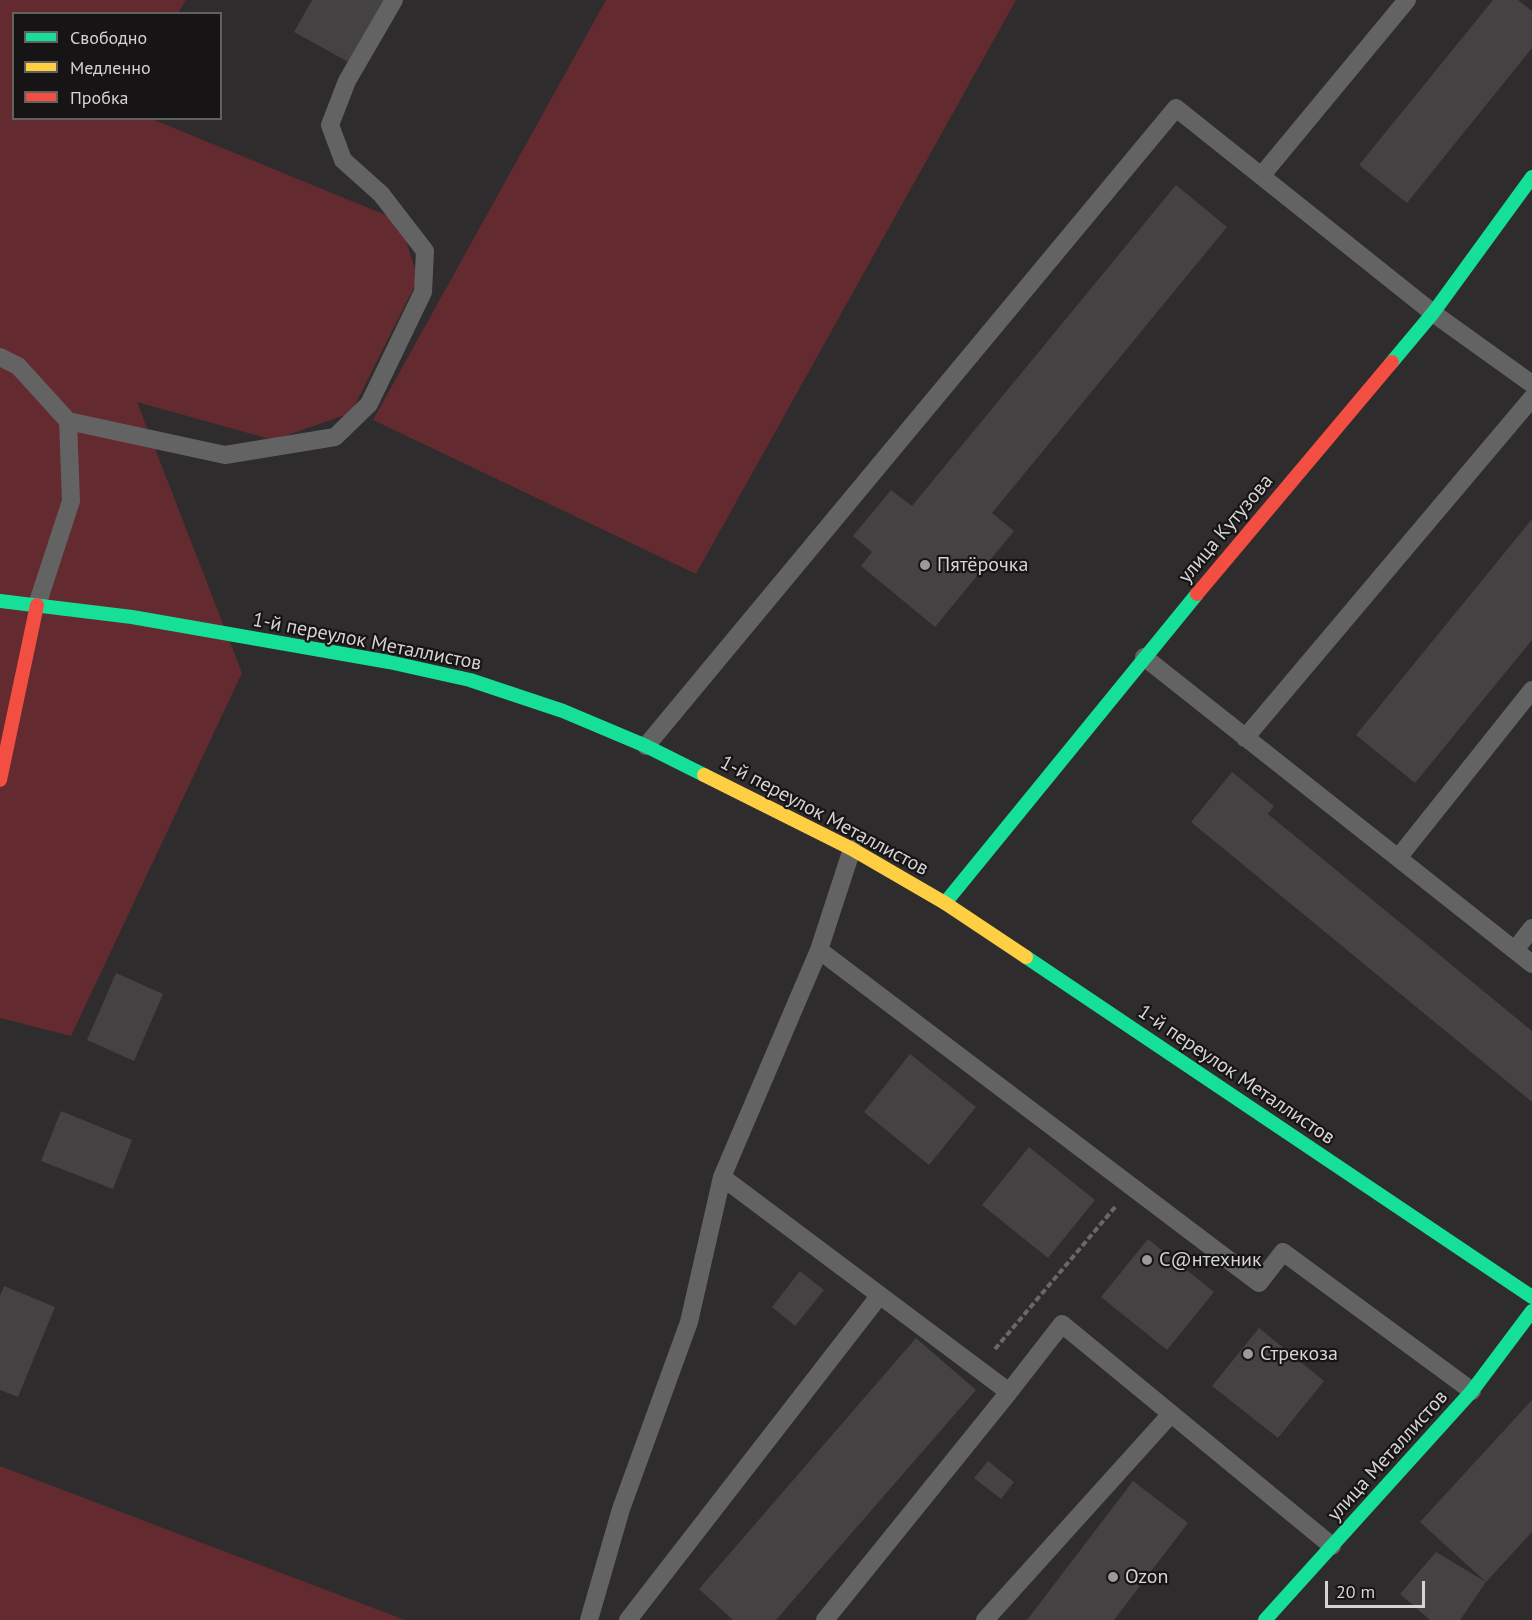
<!DOCTYPE html>
<html>
<head>
<meta charset="utf-8">
<style>
  body { margin:0 }
  #map { position:relative; width:1532px; height:1620px; overflow:hidden; background:#2e2c2c; font-family:"PT Sans",sans-serif }
  canvas { display:block }
  .legend { position:absolute; left:12px; top:12px; width:210px; height:108px; box-sizing:border-box; background:#161414; border:2px solid #636060; margin:0; padding:8px 10px; list-style:none; font-size:18px; color:#d6d3d3 }
  .legend li { display:flex; align-items:center; gap:12px; height:30px }
  .legend b { width:30px; border:2px solid #636060 }
  .scale { position:absolute; left:1325px; top:1581px; width:100px; height:27px; box-sizing:border-box; border:3px solid #d6d3d3; border-top:0; padding-left:8px; font-size:18px; line-height:21px; white-space:nowrap; color:#d6d3d3; -webkit-text-stroke:4px #161414; paint-order:stroke }
</style>
</head>
<body>
<div id="map">
<canvas width="1532" height="1620"></canvas>
<ul class="legend">
<li><b style="height:8px;background:#16e098"></b>Свободно</li>
<li><b style="height:8px;background:#ffcf43"></b>Медленно</li>
<li><b style="height:8px;background:#f24e42"></b>Пробка</li>
</ul>
<div class="scale">20 m</div>
</div>
<script>
const context = document.querySelector('canvas').getContext('2d');
context.lineJoin = 'round';
function paint(path, color) { context.fillStyle = color; context.fill(path, 'evenodd'); }
const toPath = rows => new Path2D(rows.map(r => 'M' + r).join(''));
function stroke(path, color, width, dash) { context.strokeStyle = color; context.lineWidth = width; context.lineCap = dash ? 'butt' : 'round'; context.setLineDash(dash || []); context.stroke(path); }
function drawText(font, color, halo, rows, align = 'center') {
  context.font = font + ' "PT Sans",sans-serif'; context.lineWidth = 4.5; context.setLineDash([]); context.textBaseline = 'middle'; context.strokeStyle = halo; context.fillStyle = color; for (const [text, x, y, turn = 0] of rows) {
    context.save(); context.translate(x, y); context.rotate((+turn || 0) * Math.PI / 180); context.textAlign = isNaN(turn) ? turn : align; if (halo) context.strokeText(text, 0, 0); context.fillText(text, 0, 0); context.restore();
  }
}
paint(toPath([
  [0,0,186,0,178,13,14,14,14,118,152,119,400,221,418,279,351,413,273,440,137,402,242,673,71,1036,0,1018],
  [606,0,1016,0,696,574,373,420],
  [0,1466,405,1620,0,1620]
]), '#632b2f');
paint(toPath([
  [312,0,388,0,352,64,294,32],
  [1493,0,1518,0,1532,11,1532,48,1407,203,1359,165],
  [1176,185,1227,227,992,513,1014,531,935,627,861,566,872,552,853,536,891,490,912,506],
  [1532,519,1532,640,1415,783,1356,735],
  [1232,772,1274,806,1268,814,1532,1031,1532,1102,1191,822],
  [116,973,163,994,134,1061,87,1040],
  [910,1054,976,1107,929,1165,864,1112],
  [61,1111,132,1140,113,1189,41,1161],
  [1029,1147,1095,1200,1048,1258,982,1205],
  [1148,1239,1214,1292,1167,1350,1101,1297],
  [800,1271,824,1290,795,1326,772,1307],
  [4,1286,55,1307,18,1397,0,1390,0,1296],
  [1259,1328,1324,1381,1278,1438,1212,1386],
  [916,1338,976,1390,776,1620,733,1620,699,1589],
  [1532,1400,1532,1532,1486,1582,1420,1522],
  [988,1461,1014,1482,1001,1499,974,1478],
  [1133,1481,1188,1523,1114,1620,1027,1620],
  [1436,1552,1486,1582,1460,1620,1430,1620,1400,1594]
]), '#444242');
stroke(toPath([
  [995,1349,1116,1206]
]), '#696868', 4, [6, 3]);
stroke(toPath([
  [1262,175,1407,0],
  [0,357,18,366,68,421,71,501,37,605],
  [68,421,225,455,335,437,369,404,423,292,425,251,381,194,343,160,330,125,347,81,394,0],
  [1144,657,1532,964],
  [1245,738,1532,398],
  [646,746,1176,108,1433,313,1532,384],
  [1398,858,1532,690],
  [819,950,1259,1283,1283,1252,1472,1391],
  [1515,950,1532,928],
  [722,1177,1009,1392,825,1620],
  [1009,1392,1062,1324,1332,1546],
  [589,1620,621,1509,689,1322,722,1177,819,950,852,849],
  [628,1620,880,1295],
  [985,1620,1171,1414]
]), '#646363', 18);
stroke(toPath([
  [1392,362,1433,313,1532,177],
  [0,601,132,617,389,662,470,680,563,711,646,746,704,775],
  [945,903,1197,594],
  [1026,957,1532,1297],
  [1265,1620,1472,1391,1532,1311]
]), '#16e098', 14);
stroke(toPath([
  [704,775,852,849,945,903,1026,957]
]), '#ffcf43', 14);
stroke(toPath([
  [1197,594,1392,362],
  [0,780,37,605]
]), '#f24e42', 14);
for (const [x, y, r, color] of [
  [925,565,6,"#9b9999"],
  [1147,1260,6,"#9b9999"],
  [1248,1354,6,"#9b9999"],
  [1113,1577,6,"#9b9999"]
]) { const dot = new Path2D(); dot.arc(x, y, r, 0, 2 * Math.PI); context.fillStyle = color; context.fill(dot); stroke(dot, '#161414', 2); }
drawText('20px', '#d6d3d3', '#161414', [
  ["улица Кутузова",1226,529,-50],
  ["1-й переулок Металлистов",367,642,11],
  ["1-й переулок Металлистов",824,816,28],
  ["1-й переулок Металлистов",1236,1075,34],
  ["улица Металлистов",1388,1456,-48]
]);
drawText('20px', '#d6d3d3', '#161414', [
  ["Пятёрочка",937,565],
  ["С@нтехник",1159,1260],
  ["Стрекоза",1260,1354],
  ["Ozon",1125,1577]
], 'left');
</script>
</body>
</html>
